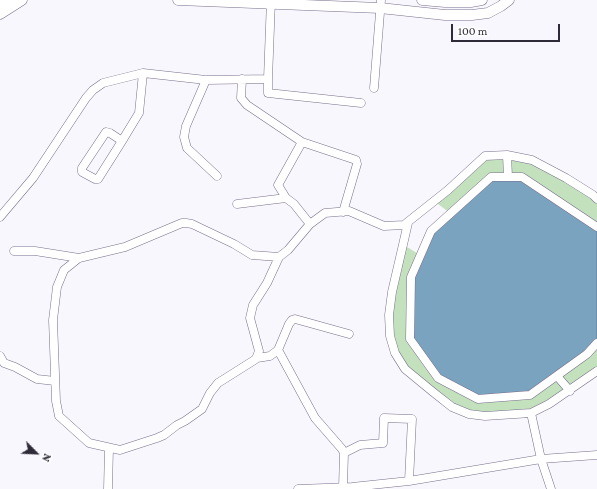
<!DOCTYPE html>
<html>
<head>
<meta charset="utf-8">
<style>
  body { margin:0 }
  #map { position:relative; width:597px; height:489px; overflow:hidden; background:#f9f7fe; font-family:"Crimson Pro",serif }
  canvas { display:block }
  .north { position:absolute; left:16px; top:433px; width:40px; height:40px; -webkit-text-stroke:3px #fff; paint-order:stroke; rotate:114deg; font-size:11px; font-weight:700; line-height:16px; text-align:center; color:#2e2a37 }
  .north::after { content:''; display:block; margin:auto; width:14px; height:18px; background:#2e2a37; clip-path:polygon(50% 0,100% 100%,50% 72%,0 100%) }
  .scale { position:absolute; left:451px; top:24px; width:109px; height:18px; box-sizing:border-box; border:2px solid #2e2a37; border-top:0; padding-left:5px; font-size:12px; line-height:14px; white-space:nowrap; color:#2e2a37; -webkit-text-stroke:3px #fff; paint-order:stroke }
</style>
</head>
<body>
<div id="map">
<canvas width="597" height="489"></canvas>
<div class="north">N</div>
<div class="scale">100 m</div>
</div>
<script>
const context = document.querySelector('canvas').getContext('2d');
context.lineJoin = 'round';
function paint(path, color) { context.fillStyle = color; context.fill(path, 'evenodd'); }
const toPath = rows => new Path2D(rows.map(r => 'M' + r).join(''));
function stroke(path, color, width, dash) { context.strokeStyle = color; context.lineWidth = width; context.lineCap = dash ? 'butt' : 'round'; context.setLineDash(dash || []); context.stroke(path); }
paint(toPath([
  [485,156,532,160,597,199,597,227,450,213,434,201],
  [404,245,420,255,597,343,597,371,531,413,469,414,433,392,395,353,389,315]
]), '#c4e1be');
const water = toPath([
  [491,177,522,177,597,227,597,343,530,395,478,399,438,378,410,339,411,277,431,231,491,177]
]);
paint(water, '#7aa3bf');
stroke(water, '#637f96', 1);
const minor = toPath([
  [242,79,241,98,247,105,302,142],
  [268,79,268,93,361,103],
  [206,80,186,126,184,137,187,148,217,176],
  [374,88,381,0],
  [122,141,110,133,106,132,82,168,82,172,95,179,98,179,122,141,139,113,143,73],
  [507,155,508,177],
  [286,198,278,185,302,142,356,160,357,164,343,212],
  [237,204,286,198,294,204,310,224],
  [0,217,33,178,86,98,93,90,103,83,143,73,206,80,268,79,271,0],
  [408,223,392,292,389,315,390,336,395,353,405,369,433,392,452,407,469,414,485,416,531,413,549,404,597,371],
  [597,227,522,177,491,177,431,231,411,277,410,339,438,378,478,399,530,395,587,354,597,343],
  [14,251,35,251,79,258],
  [279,257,267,283,253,305,250,318,259,351,256,359,218,383,210,393,202,409,185,421,177,425,164,435,157,438,120,450,89,443,59,416,56,401,53,320,57,287,64,270,79,258,125,247,182,223,186,223,192,224,234,244,252,255,279,257,288,250,310,224,325,213,349,211,384,226,404,225,448,190,485,156,507,155,532,160,566,178,593,195,597,199],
  [278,350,315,418,342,449,344,453,343,487],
  [0,356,4,363,15,367,37,379,55,381],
  [257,358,270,356,278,350,289,324,292,320,295,319,349,334],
  [557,376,570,391],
  [344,453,360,445,383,443,384,418,412,419,409,481],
  [108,489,109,448],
  [298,489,352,487,409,481,541,459,531,413],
  [551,489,541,459,597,455]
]);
const major = toPath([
  [178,0,380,8,445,15,472,15,488,13,501,6,509,0],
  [422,0,445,2,471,2,482,0],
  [0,5,8,0],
  [0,14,22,0]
]);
stroke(minor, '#786f8d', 9);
stroke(major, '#786f8d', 11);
stroke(minor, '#fff', 8);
stroke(major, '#fff', 10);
</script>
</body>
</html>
